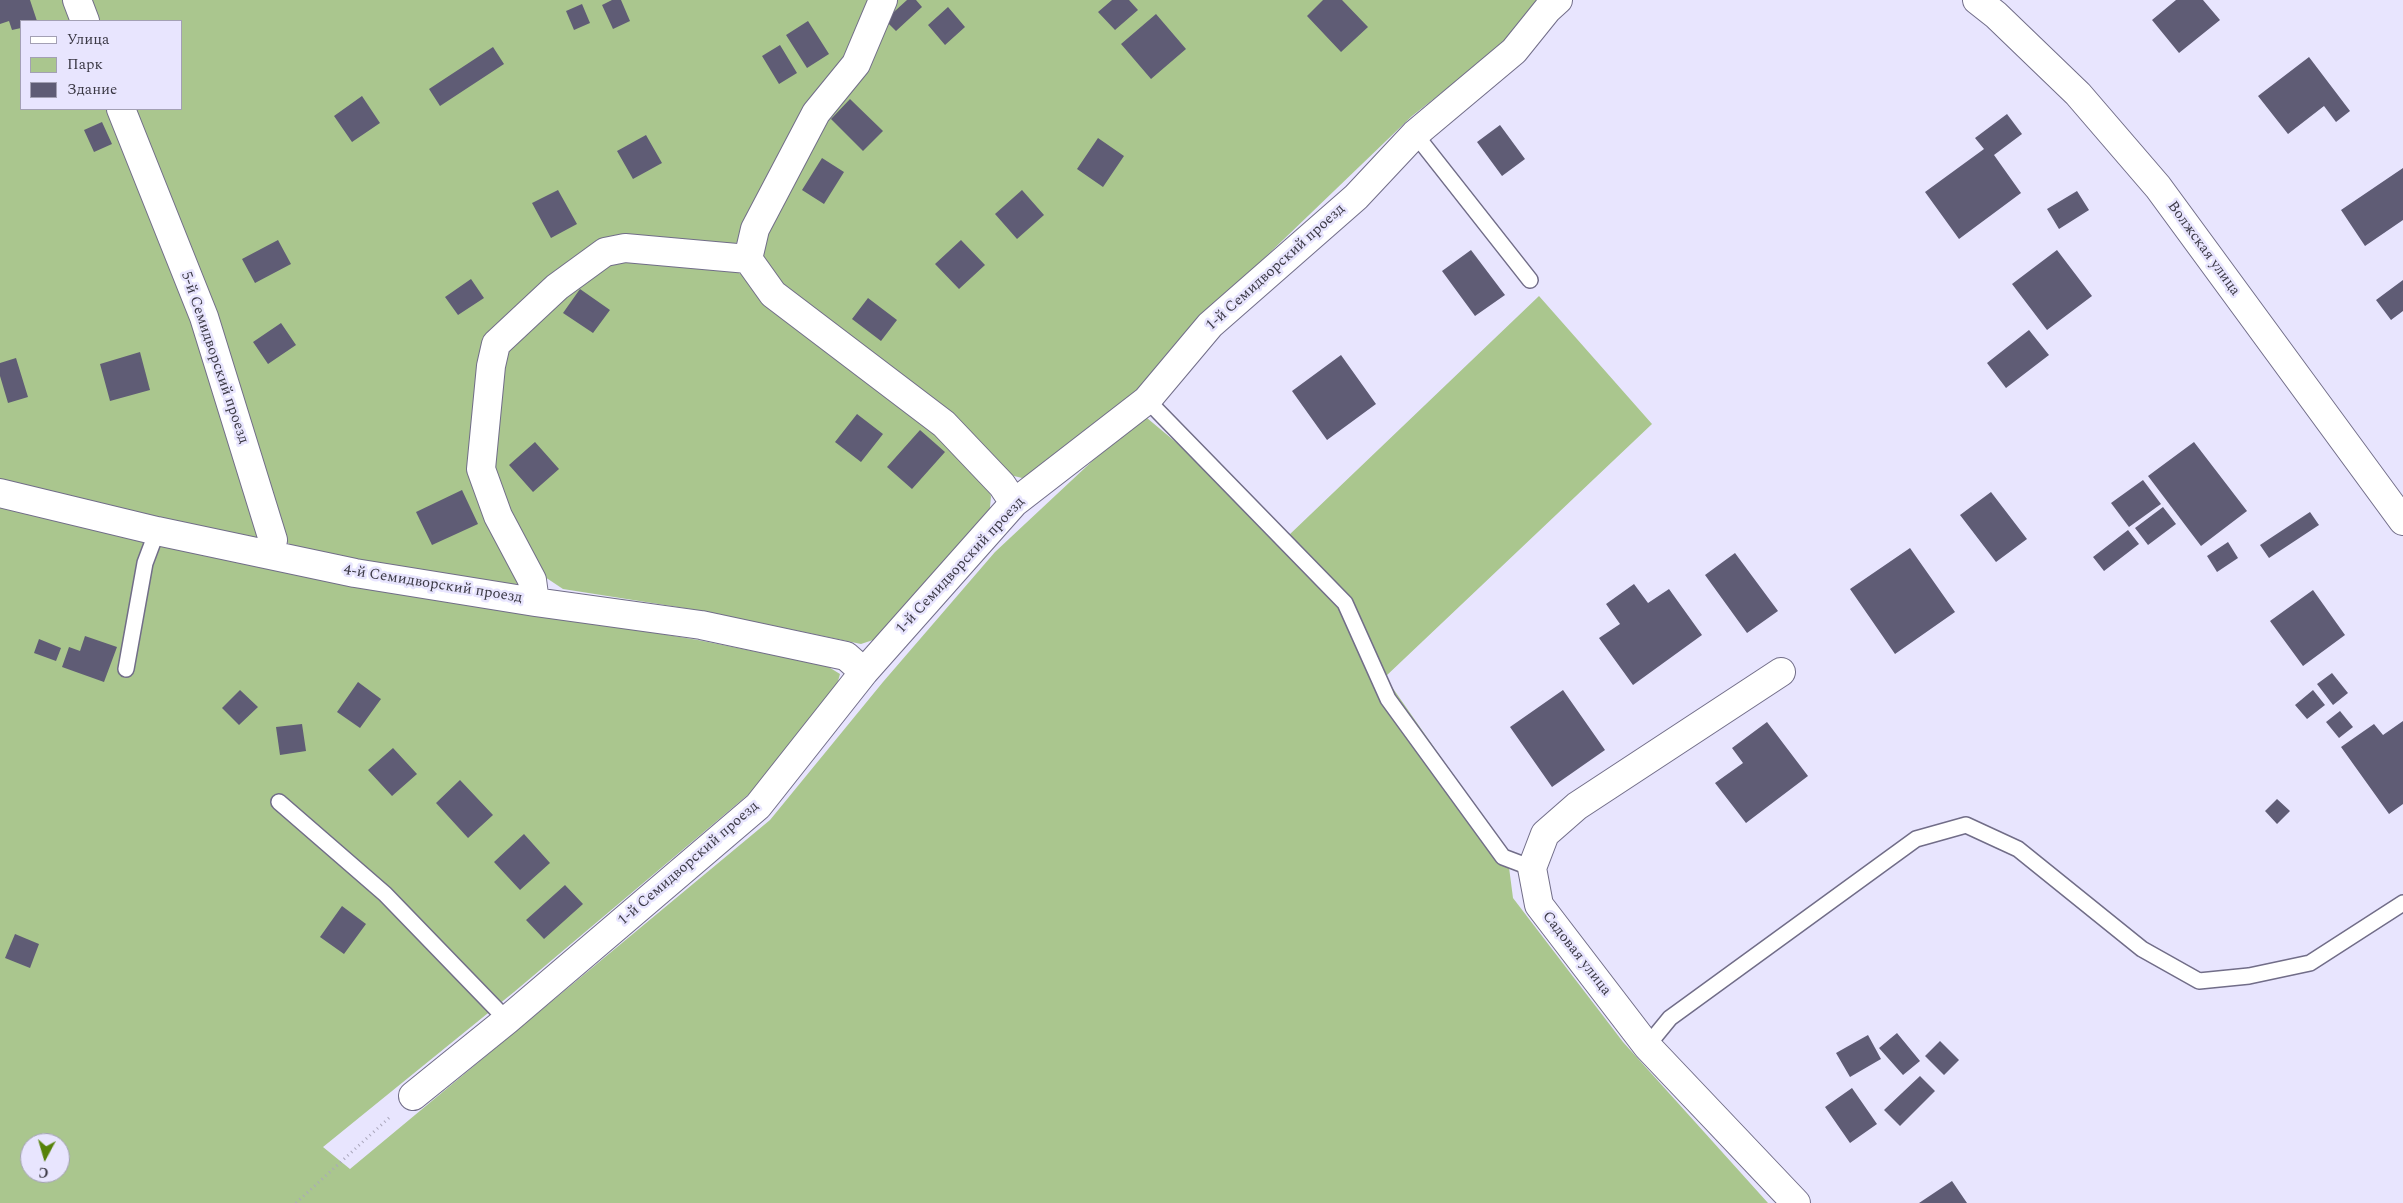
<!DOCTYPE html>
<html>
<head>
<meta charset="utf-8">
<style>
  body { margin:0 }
  #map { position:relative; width:2403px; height:1203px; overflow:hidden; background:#e8e5fe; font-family:Spectral,serif }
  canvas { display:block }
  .legend { position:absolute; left:20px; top:20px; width:162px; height:90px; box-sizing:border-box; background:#e8e5fe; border:1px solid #a3a0b4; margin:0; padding:6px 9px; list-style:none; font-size:15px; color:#3b3945 }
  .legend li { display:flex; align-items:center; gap:10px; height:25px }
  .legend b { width:25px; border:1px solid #a3a0b4 }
  .north { position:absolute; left:20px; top:1133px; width:50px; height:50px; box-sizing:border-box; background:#e8e5fe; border:1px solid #a3a0b4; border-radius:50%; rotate:186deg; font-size:14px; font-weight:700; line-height:20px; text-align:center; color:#3b3945 }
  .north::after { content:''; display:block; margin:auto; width:18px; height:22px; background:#56820a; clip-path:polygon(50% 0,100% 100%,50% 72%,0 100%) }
</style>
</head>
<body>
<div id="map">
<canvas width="2403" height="1203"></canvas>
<ul class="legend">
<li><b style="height:6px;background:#fff"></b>Улица</li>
<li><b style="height:14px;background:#aac68e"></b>Парк</li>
<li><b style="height:14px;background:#5f5c75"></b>Здание</li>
</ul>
<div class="north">С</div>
</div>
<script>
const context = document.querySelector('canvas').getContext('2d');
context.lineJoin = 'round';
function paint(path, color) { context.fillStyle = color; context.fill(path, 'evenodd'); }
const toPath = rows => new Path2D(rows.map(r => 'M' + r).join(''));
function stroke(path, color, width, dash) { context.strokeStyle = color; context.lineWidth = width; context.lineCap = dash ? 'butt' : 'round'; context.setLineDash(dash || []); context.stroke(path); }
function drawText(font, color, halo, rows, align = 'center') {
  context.font = font + ' Spectral,serif'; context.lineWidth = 5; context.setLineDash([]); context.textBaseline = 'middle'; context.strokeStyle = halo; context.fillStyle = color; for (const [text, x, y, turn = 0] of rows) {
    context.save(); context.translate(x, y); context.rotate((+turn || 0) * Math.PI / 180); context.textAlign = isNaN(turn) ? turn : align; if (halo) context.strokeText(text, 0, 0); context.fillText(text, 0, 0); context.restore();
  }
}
paint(toPath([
  [0,0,69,0,77,21,21,21,21,109,112,109,196,324,260,534,256,543,0,483],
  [81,0,873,0,844,62,804,111,737,242,721,253,625,241,549,279,482,343,478,363,472,469,522,576,516,585,505,586,298,550,281,538,129,109,181,109,181,21,90,21],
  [890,0,1547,0,1506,42,1412,116,1206,314,1141,387,1036,474,1022,478,1010,475,777,291,760,254,764,230],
  [628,259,730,269,745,276,941,426,988,480,991,497,989,517,873,640,861,644,703,611,563,589,542,575,489,467,502,366,508,351,604,261],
  [1539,296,1652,424,1385,677,1507,852,1513,898,1623,1042,1768,1203,0,1203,0,504,353,583,698,640,827,666,840,674,835,692,750,793,514,992,323,1147,350,1169,770,820,883,682,995,552,1102,452,1147,418,1288,536],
  [30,1143,60,1143,60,1173,30,1173]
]), '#aac68e');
paint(toPath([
  [0,0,30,0,37,21,21,21,21,28,12,30,9,21,0,24],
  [612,0,621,0,630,21,613,29,602,5],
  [907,0,916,0,922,7,896,31,885,20],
  [1112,0,1129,0,1138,10,1115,30,1098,12],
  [1323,0,1342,0,1368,27,1341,52,1307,16],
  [2176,0,2203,0,2220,20,2179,53,2152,20],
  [582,4,590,23,574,30,566,11],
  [948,7,965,27,945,45,928,25],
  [1156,14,1186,49,1151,79,1121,44],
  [808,21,829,54,807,68,786,35],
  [780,45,797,73,779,84,762,56],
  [493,47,504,64,440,106,429,89],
  [2309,57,2350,111,2336,122,2324,106,2288,134,2258,96],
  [362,96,380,123,352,142,334,116],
  [850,99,883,131,863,151,831,119],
  [2007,114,2022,134,1994,155,2021,193,1959,239,1925,192,1984,149,1975,138],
  [102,122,112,144,94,152,84,130],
  [1500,125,1525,159,1502,176,1477,142],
  [646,135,662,163,633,179,617,151],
  [1098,138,1124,156,1103,187,1077,169],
  [822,158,844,172,824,204,802,190],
  [2403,168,2403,220,2365,246,2341,210],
  [558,190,577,224,551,238,532,203],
  [1022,190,1044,215,1017,239,995,214],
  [2077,191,2089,210,2059,229,2047,209],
  [278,240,291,264,255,283,242,259],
  [961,240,985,265,959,289,935,264],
  [1471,250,1505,295,1475,316,1442,271],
  [2057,250,2092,296,2047,330,2012,284],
  [471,279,484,298,458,315,445,297],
  [2403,280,2403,311,2391,320,2376,300],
  [580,289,610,310,593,333,563,313],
  [868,298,897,320,881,341,852,319],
  [281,323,296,345,268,364,253,342],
  [2029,330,2049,355,2006,388,1987,363],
  [140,352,150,390,110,401,100,364],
  [1341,355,1376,404,1327,440,1292,391],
  [16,358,28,397,8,403,0,376,0,363],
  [857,414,883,434,861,462,835,442],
  [920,430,945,452,912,489,887,467],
  [535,442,559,469,533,492,509,465],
  [2194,442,2247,511,2201,546,2148,476],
  [2143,480,2161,504,2129,527,2111,503],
  [462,490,478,524,432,545,416,512],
  [1991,492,2027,539,1996,562,1960,515],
  [2163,507,2176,524,2148,545,2135,528],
  [2310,512,2319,525,2269,558,2260,545],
  [2128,530,2139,544,2104,571,2093,557],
  [2228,542,2238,558,2217,572,2207,556],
  [1910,548,1955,612,1895,654,1850,589],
  [1735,553,1778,611,1747,633,1705,575],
  [1634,584,1648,603,1669,589,1702,635,1633,685,1599,638,1620,624,1606,604],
  [2313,590,2345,635,2303,666,2270,621],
  [85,636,117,647,104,682,62,667,69,647,80,651],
  [39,639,61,648,56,661,34,653],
  [2332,673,2348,693,2333,705,2317,684],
  [358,682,381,699,360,728,337,712],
  [240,690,258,707,239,725,222,708],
  [1563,690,1605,750,1552,787,1510,727],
  [2313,690,2325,705,2307,719,2295,705],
  [2340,711,2353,727,2339,738,2326,722],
  [2403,721,2403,804,2389,814,2341,747,2374,724,2383,735],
  [1767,722,1808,776,1746,823,1715,783,1743,763,1732,748],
  [302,724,306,751,280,755,276,727],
  [393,748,417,774,392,796,368,770],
  [460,780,493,815,468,838,436,803],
  [2277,799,2290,811,2277,824,2265,811],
  [524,834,550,863,520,890,494,862],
  [565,885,583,904,544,939,526,920],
  [342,906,366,924,344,954,320,937],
  [15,934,39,944,30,968,5,958],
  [1897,1033,1920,1061,1903,1075,1879,1048],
  [1868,1035,1881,1059,1850,1077,1836,1053],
  [1940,1041,1959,1060,1944,1075,1925,1056],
  [1920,1076,1935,1091,1900,1126,1884,1110],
  [1852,1088,1877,1124,1850,1143,1825,1107],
  [1952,1181,1967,1203,1919,1203]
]), '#5f5c75');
const service = toPath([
  [1415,134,1530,280],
  [1147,400,1345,603,1388,699,1503,857,1532,868],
  [126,669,145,563,157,531],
  [279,802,385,894,507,1020],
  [1647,1046,1670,1018,1916,839,1966,825,2018,849,2142,949,2199,981,2249,976,2310,963,2403,903]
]);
const minor = toPath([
  [77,0,85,21],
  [1977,0,1996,15,2078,94,2158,187,2403,521],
  [121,109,204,317,273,540,270,555],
  [748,259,755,229,816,113,856,64,883,0],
  [0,493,157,531,355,573,535,602,701,625,846,656,864,672],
  [535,602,532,580,498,516,481,469,491,366,496,344,557,287,605,252,625,248,748,259,773,294,944,424,1002,485,1014,503],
  [1781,672,1577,806,1545,834,1532,868,1539,905,1647,1046,1796,1203],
  [413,1096,507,1020,758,806,864,672,1014,503,1147,400,1210,325,1356,197,1415,134,1514,51,1547,10,1558,0]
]);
stroke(service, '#716d88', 18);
stroke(minor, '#716d88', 30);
stroke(toPath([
  [296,1203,390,1117]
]), '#aaa7bc', 3, [1, 4]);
stroke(service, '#fff', 15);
stroke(minor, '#fff', 28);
drawText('15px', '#3b3945', '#e8e5fe', [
  ["Волжская улица",2203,249,54],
  ["1-й Семидворский проезд",1276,268,-42],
  ["5-й Семидворский проезд",214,358,71],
  ["1-й Семидворский проезд",961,566,-47],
  ["4-й Семидворский проезд",433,585,9],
  ["1-й Семидворский проезд",689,864,-41],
  ["Садовая улица",1576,954,52]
]);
</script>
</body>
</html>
